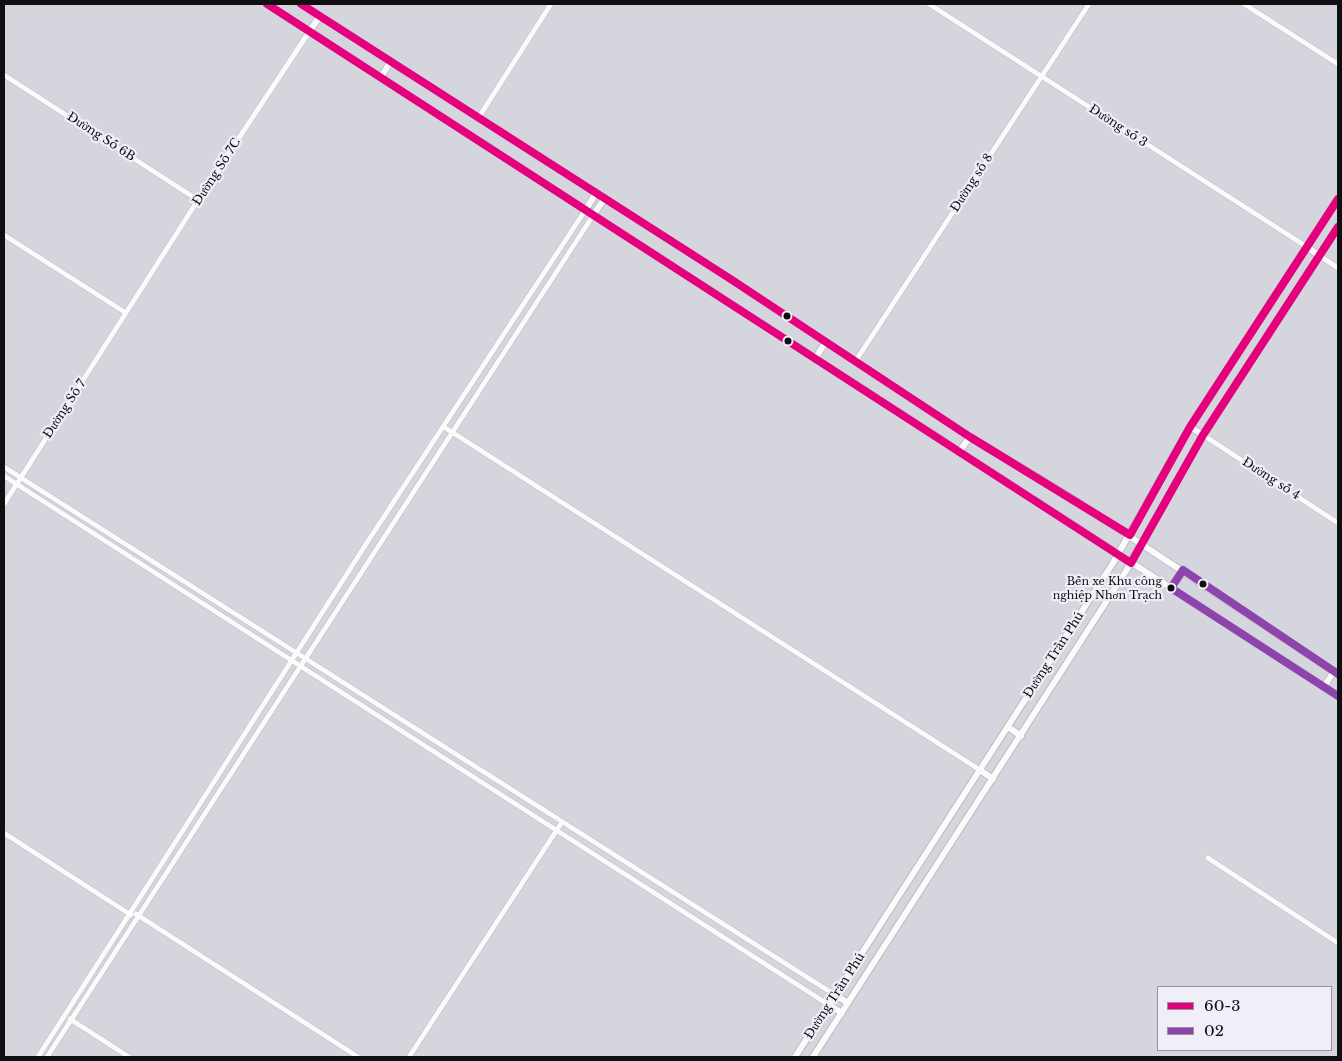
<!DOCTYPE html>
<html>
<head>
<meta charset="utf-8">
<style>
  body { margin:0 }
  #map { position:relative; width:1342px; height:1061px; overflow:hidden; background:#e3e3e8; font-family:"Libre Baskerville",serif }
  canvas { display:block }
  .frame { position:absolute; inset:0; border:5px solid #0f0f12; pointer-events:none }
  .legend { position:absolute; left:1157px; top:986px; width:175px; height:65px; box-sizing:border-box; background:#f0eff7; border:1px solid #96959b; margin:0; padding:6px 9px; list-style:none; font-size:15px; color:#0f0f12 }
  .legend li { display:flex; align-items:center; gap:10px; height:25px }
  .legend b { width:25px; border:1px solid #96959b }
</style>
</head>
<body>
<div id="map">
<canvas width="1342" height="1061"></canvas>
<div class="frame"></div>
<ul class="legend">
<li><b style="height:6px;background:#e5007d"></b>60-3</li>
<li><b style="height:6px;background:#8e44ad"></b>02</li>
</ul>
</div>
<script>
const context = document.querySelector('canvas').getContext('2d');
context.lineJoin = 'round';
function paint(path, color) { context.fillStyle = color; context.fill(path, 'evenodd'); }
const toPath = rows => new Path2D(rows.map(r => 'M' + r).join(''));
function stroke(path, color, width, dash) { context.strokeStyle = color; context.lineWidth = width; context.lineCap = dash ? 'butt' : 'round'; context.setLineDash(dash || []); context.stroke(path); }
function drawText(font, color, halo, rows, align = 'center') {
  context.font = font + ' "Libre Baskerville",serif'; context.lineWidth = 4.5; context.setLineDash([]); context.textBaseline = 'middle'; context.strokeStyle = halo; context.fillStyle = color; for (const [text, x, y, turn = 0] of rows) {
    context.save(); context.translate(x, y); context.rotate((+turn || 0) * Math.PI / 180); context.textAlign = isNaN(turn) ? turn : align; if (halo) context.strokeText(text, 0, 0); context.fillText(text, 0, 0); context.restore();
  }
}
paint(toPath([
  [4,4,1338,4,1338,1057,4,1057],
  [1158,987,1331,987,1331,1050,1158,1050]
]), '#d5d5de');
const minor = toPath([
  [929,4,1307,247],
  [1244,4,1338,64],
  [4,75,198,200],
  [479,117,551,4],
  [4,235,126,313],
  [1320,256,1338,268],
  [855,362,1089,4],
  [444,427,980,770],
  [1203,435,1338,523],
  [4,467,835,995],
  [4,476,829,1005],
  [4,504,198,200,309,32],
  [4,833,131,915],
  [1208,858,1338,943],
  [136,914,358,1057],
  [70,1019,129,1057],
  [38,1057,368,541,586,209],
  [47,1057,594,214],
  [409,1057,562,822]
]);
const major = toPath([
  [267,4,1338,696],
  [301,4,729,278,970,437,1067,495,1338,674],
  [309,32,320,16],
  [381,77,391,61],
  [586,209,597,192],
  [594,214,605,198],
  [1307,247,1320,256],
  [815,359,825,343],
  [1190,427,1203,435],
  [959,452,970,437],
  [1324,687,1334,671],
  [1008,727,1021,736],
  [980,770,993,779],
  [835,995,848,1003],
  [829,1005,842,1013],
  [795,1057,1113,563,1190,427,1338,199],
  [813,1057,1126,571,1203,435,1338,227]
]);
stroke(minor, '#bebec2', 6);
stroke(major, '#bebec2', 8);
stroke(minor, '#fbfbfc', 5);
stroke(major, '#fbfbfc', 6);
stroke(toPath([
  [267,4,1131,563,1203,435,1338,227],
  [301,4,729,278,970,437,1130,535,1190,427,1338,199]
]), '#e5007d', 8);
stroke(toPath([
  [1338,674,1183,570,1171,588,1338,696]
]), '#8e44ad', 8);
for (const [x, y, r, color] of [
  [787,316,4.5,"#0f0f12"],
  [788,341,4.5,"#0f0f12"],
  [1203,584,4.5,"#0f0f12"],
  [1171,588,4.5,"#0f0f12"]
]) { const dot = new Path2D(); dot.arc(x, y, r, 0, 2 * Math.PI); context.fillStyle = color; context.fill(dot); stroke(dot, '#f0eff7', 2); }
drawText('11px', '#0f0f12', '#f0eff7', [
  ["Bến xe Khu công",1162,582],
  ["nghiệp Nhơn Trạch",1162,596]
], 'right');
drawText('12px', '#0f0f12', '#f0eff7', [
  ["Đường số 3",1118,126,33],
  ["Đường Số 6B",101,137,33],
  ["Đường Số 7C",217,172,-57],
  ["Đường số 8",972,183,-57],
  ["Đường Số 7",65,409,-57],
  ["Đường số 4",1271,479,33],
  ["Đường Trần Phú",1054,655,-57],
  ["Đường Trần Phú",835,996,-57]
]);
</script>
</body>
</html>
